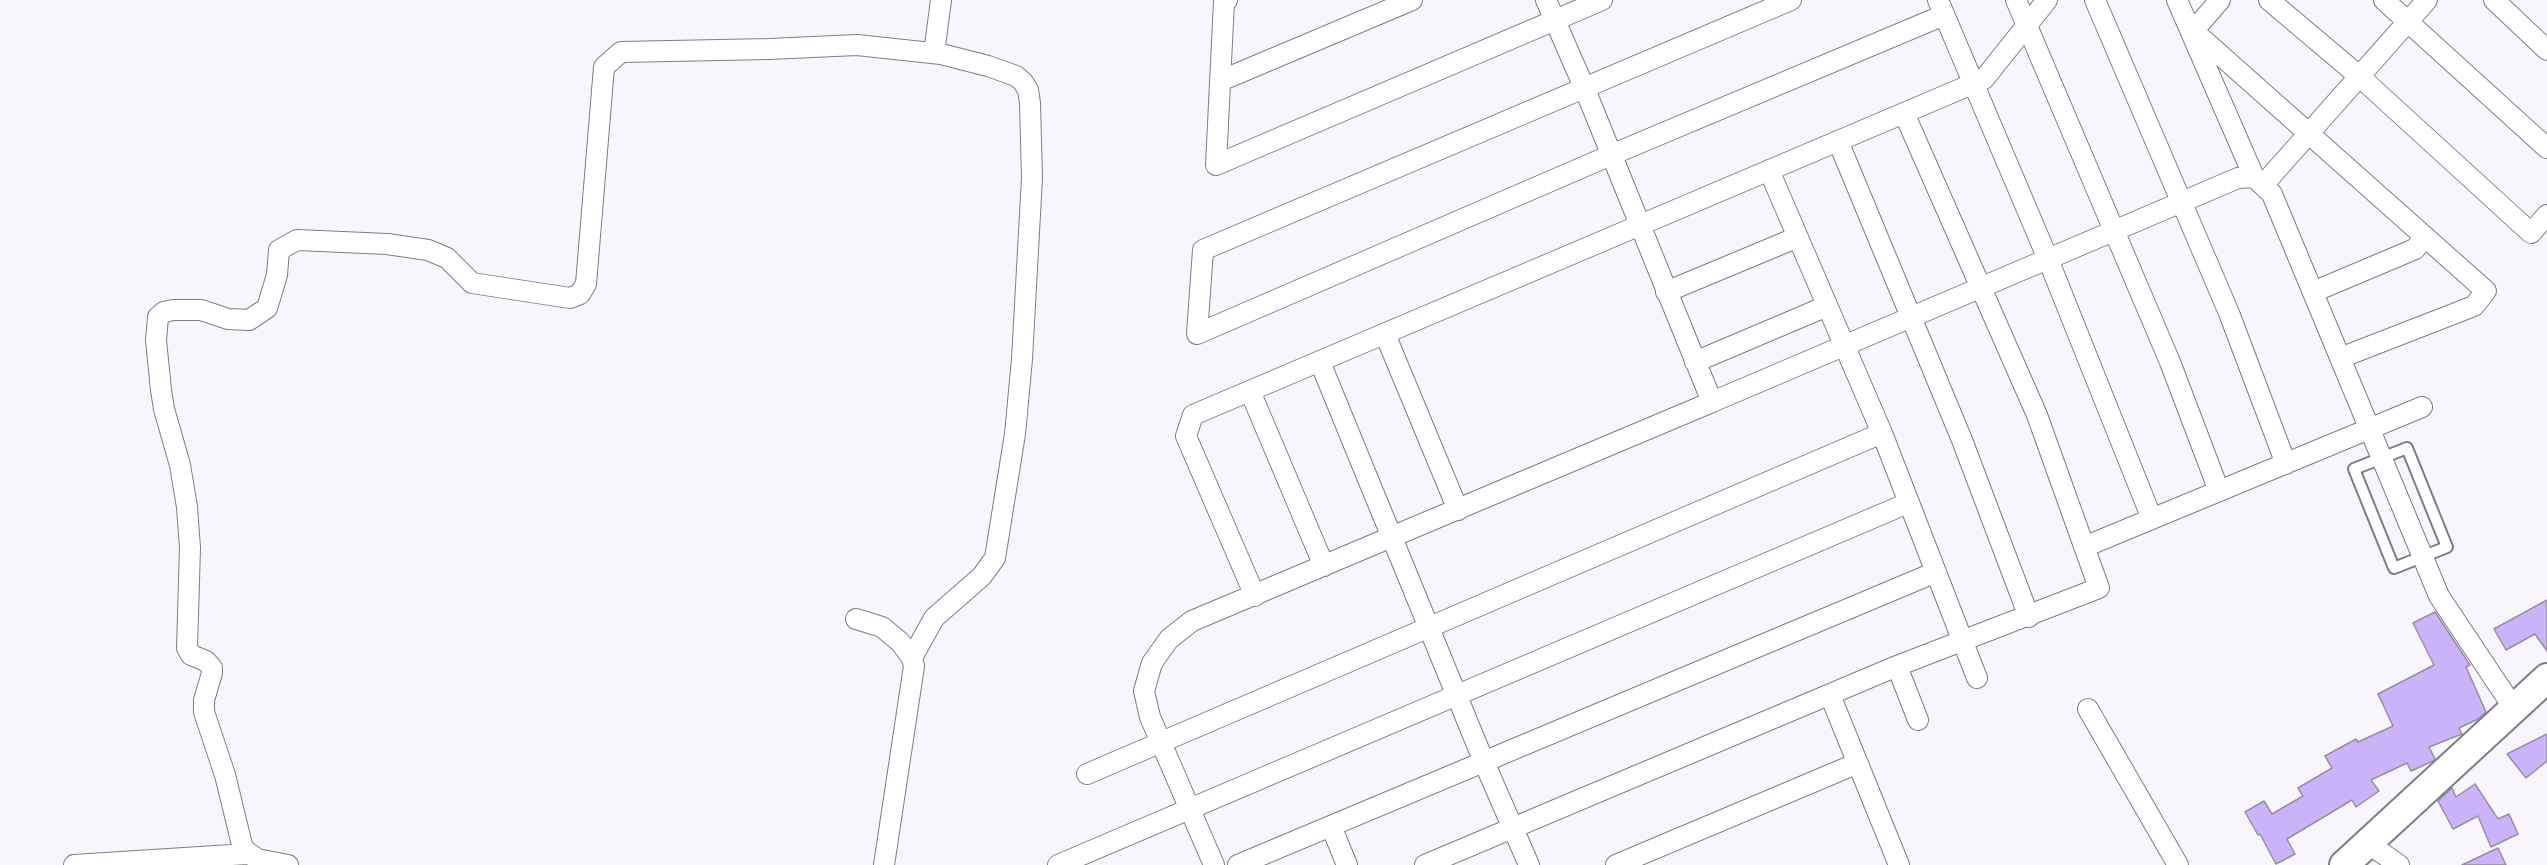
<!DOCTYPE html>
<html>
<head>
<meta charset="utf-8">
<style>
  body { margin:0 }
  canvas { display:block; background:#f8f6fc }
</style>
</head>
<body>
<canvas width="2547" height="865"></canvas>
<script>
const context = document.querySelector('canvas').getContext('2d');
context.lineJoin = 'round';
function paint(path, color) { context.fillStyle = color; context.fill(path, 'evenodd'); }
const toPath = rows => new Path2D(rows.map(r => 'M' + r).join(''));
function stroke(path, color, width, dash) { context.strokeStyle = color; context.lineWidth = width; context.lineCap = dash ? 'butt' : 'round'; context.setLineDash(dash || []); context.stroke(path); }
const building = toPath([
  [2547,600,2547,651,2535,634,2506,650,2494,629,2547,600],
  [2435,612,2470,665,2466,667,2486,712,2478,719,2459,728,2462,734,2429,747,2435,759,2433,761,2411,771,2407,763,2371,780,2379,791,2356,807,2352,800,2287,839,2295,854,2276,864,2260,834,2258,835,2245,812,2264,801,2272,814,2303,796,2298,788,2332,768,2325,756,2356,739,2358,742,2393,726,2378,694,2434,665,2413,623,2435,612],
  [2547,734,2547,761,2526,778,2507,754,2547,734],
  [2475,784,2498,819,2509,814,2518,834,2491,847,2478,816,2453,829,2438,801,2452,788,2456,797,2475,784],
  [2498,848,2506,865,2462,865,2498,848]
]);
paint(building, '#cab3f8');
stroke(building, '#9590a0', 1.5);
const lane = toPath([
  [2407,448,2447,547,2394,568,2354,469,2407,448]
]);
const street = toPath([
  [1227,0,1224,1,1216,165,1602,0],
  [1546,0,1584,87,1712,402,2238,178,2254,177,2272,194,2439,596,2515,710],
  [1791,0,1203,250,1197,334,1611,155,1944,15],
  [1938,0,2048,259,2152,519],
  [2016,0,2170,362,2219,491],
  [2095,0,2229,313,2286,464],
  [2177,0,2254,177],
  [2220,0,2202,21,2190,28,2486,291,2474,306,2340,358],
  [2269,0,2359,76,2531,233,2547,215],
  [2384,0,2547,148],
  [2494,0,2547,50],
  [934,53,941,0],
  [1220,81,1412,0],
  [1838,141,1962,440,2029,617],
  [1769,170,1882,433,1977,678],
  [2263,185,2427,0],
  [1666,292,1798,237],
  [2313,292,2415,249,2425,237],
  [1385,334,1458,510],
  [1320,362,1484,762,1529,865],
  [1695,362,1827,306],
  [1250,391,1324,566],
  [2084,547,2422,407],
  [1255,596,1186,436,1193,415,1984,79,2047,0],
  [856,619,882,627,900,642,912,658],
  [1897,666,1918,720],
  [1830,695,1899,865],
  [2088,709,2178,865],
  [1087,774,1882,433],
  [1331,826,1347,865],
  [2369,844,2399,865],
  [74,865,247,854],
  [288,865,257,859,243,849,225,775,204,712,204,700,212,673,212,668,206,661,191,655,187,648,190,548,187,507,180,465,164,409,161,390,156,340,158,317,164,312,173,310,201,310,228,319,249,320,267,308,277,275,279,250,297,240,387,244,428,250,447,258,472,283,570,298,580,294,586,284,604,67,621,52,769,49,857,45,941,54,988,66,1016,76,1023,82,1028,90,1030,103,1032,178,1022,359,1015,434,995,558,982,576,934,618,912,658,914,666,884,865],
  [1058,865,1908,503],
  [1214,865,1150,717,1144,691,1152,663,1169,639,1192,621,1712,402],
  [1238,865,1936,572],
  [1425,865,1897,666,2099,588,2037,415,1904,113],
  [1616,865,1858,763]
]);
const secondary = toPath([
  [2344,865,2547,678]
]);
stroke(lane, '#807b8a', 14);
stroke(street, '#807b8a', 22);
stroke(secondary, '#807b8a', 32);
stroke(lane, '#fff', 10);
stroke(street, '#fff', 20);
stroke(secondary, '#fff', 28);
</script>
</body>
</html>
